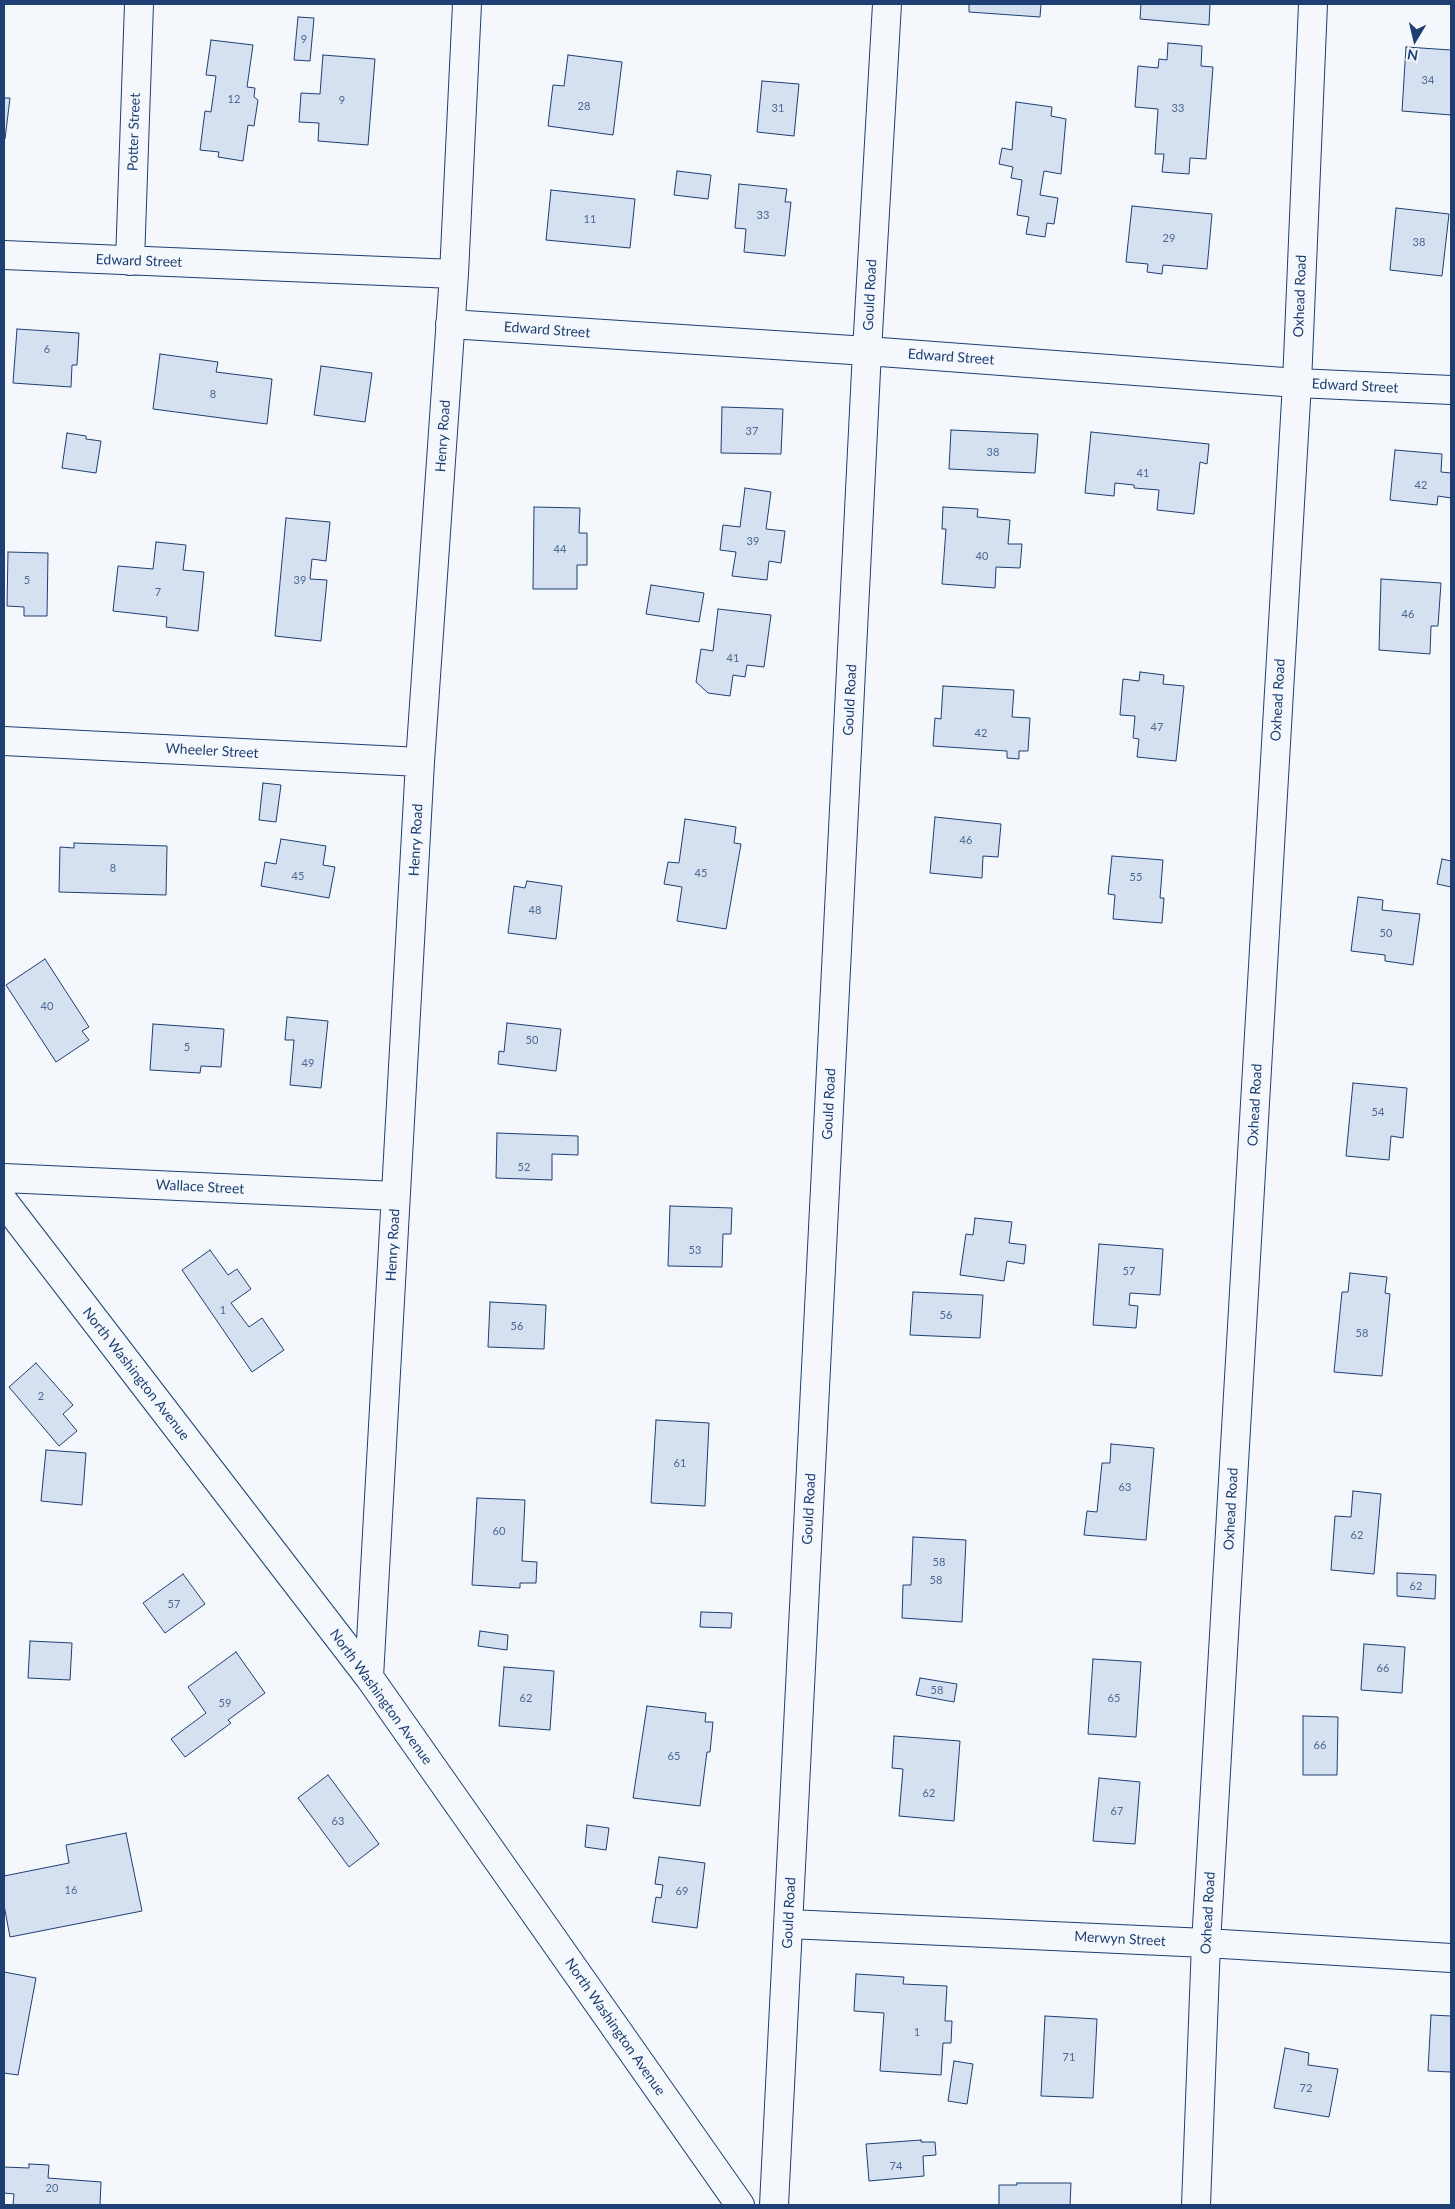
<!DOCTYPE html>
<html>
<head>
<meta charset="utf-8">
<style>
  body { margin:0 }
  #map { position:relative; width:1455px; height:2209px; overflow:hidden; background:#f4f7fb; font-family:Lato,sans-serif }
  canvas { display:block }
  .frame { position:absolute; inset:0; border:5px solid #1d3f73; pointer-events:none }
  .north { position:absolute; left:1390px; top:15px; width:50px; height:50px; -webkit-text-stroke:4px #f4f7fb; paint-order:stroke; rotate:189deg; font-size:14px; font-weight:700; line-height:20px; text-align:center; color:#1d3f73 }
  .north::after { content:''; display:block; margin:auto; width:18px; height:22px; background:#1d3f73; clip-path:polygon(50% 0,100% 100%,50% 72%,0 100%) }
</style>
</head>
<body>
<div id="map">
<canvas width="1455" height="2209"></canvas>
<div class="frame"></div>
<div class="north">N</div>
</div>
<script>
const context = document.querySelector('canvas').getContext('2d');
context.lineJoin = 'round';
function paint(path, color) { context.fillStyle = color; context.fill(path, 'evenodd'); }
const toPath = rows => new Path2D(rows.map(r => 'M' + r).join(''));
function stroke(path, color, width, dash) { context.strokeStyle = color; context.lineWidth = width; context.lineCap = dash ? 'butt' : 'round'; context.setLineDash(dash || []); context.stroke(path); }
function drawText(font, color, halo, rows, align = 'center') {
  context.font = font + ' Lato,sans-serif'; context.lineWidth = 4; context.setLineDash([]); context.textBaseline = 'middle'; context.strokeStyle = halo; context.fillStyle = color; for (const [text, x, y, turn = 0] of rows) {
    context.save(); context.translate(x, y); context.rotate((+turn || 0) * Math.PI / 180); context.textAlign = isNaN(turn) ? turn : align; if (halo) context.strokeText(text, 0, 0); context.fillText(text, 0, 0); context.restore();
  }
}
const building = toPath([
  [969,4,1041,4,1040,17,969,12,969,4],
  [1141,4,1210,4,1209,25,1140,19,1141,4],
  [298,17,314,18,310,61,294,60,298,17],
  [211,40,253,45,247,87,255,88,254,97,258,100,254,126,248,125,243,161,218,157,219,152,200,150,205,111,211,112,216,76,206,75,211,40],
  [1168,43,1202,46,1201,66,1213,67,1206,159,1190,158,1189,174,1162,172,1164,154,1155,154,1158,109,1135,107,1138,66,1158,68,1159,59,1167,60,1168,43],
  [1406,47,1451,50,1451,115,1402,111,1406,47],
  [323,55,375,59,368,145,318,141,319,123,299,122,301,93,320,94,323,55],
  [568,55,622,62,613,135,548,126,553,85,564,86,568,55],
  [762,81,799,84,794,136,757,132,762,81],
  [4,98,10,98,5,139,4,139,4,98],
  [1016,102,1052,107,1051,116,1066,119,1061,174,1044,171,1040,195,1058,198,1054,224,1047,223,1045,237,1026,234,1029,217,1017,215,1022,180,1011,178,1013,167,999,164,1002,148,1012,150,1016,102],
  [677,171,711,175,708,199,674,195,677,171],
  [739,184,787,189,785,202,791,202,785,256,744,252,746,229,735,228,739,184],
  [551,190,635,199,630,248,546,240,551,190],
  [1132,206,1212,214,1207,269,1163,265,1162,274,1147,272,1148,264,1126,262,1132,206],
  [1396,208,1449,214,1442,276,1390,270,1396,208],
  [17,329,79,333,77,365,72,365,71,387,13,383,17,329],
  [160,354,218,362,216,372,272,379,267,424,153,409,160,354],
  [321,366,372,373,365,422,314,415,321,366],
  [722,407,783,409,781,454,721,453,722,407],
  [951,430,1038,434,1035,473,949,469,951,430],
  [1091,432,1209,444,1207,464,1200,462,1194,514,1157,510,1159,490,1134,488,1134,485,1115,483,1114,496,1085,493,1091,432],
  [67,433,86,436,86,439,101,441,96,473,62,468,67,433],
  [1395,450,1442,454,1441,472,1451,473,1451,498,1438,496,1437,505,1390,500,1395,450],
  [745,488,771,492,766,529,785,531,781,563,769,561,767,580,732,576,736,552,720,550,723,525,740,527,745,488],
  [534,507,580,508,579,533,587,533,587,565,577,565,577,589,533,589,534,507],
  [943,507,978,509,977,517,1010,520,1008,544,1022,544,1020,568,996,567,995,588,942,584,946,529,942,529,943,507],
  [286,518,330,522,326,561,312,559,310,579,327,580,321,641,275,636,286,518],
  [156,542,186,545,183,570,204,572,198,631,166,627,167,617,113,611,118,566,153,569,156,542],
  [8,552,48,553,47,616,24,616,24,607,7,606,8,552],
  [1381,579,1441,583,1438,626,1431,626,1430,654,1379,650,1381,579],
  [651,585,704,593,699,622,646,614,651,585],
  [718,609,771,615,764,667,747,665,745,677,733,675,730,696,708,693,696,682,701,649,713,651,718,609],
  [1140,672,1164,675,1163,684,1184,686,1176,761,1137,757,1139,739,1133,738,1135,716,1120,715,1123,679,1139,681,1140,672],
  [943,686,1014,690,1012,717,1030,718,1028,751,1019,751,1019,759,1007,758,1007,751,933,746,935,718,941,719,943,686],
  [263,783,281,785,276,822,259,820,263,783],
  [935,817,1001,824,998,857,983,856,982,878,930,873,935,817],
  [685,819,736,827,734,843,741,844,726,929,677,921,682,887,664,884,668,862,679,863,685,819],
  [281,839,326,846,323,865,335,867,329,898,261,886,265,862,276,864,281,839],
  [74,843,167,846,166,895,59,892,60,847,74,848,74,843],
  [1112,856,1163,860,1160,898,1164,898,1162,923,1113,919,1115,895,1108,894,1112,856],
  [1442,859,1451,861,1451,887,1437,884,1442,859],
  [527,881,562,886,556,939,508,933,514,886,525,888,527,881],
  [1358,897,1383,900,1382,910,1420,914,1413,965,1385,961,1385,955,1351,951,1358,897],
  [45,959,89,1027,82,1031,89,1040,56,1062,6,985,45,959],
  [287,1017,328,1021,321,1088,290,1085,294,1040,285,1040,287,1017],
  [507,1023,561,1029,556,1071,498,1064,499,1051,504,1052,507,1023],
  [153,1024,224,1029,221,1067,201,1066,200,1073,150,1070,153,1024],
  [1353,1083,1407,1088,1403,1138,1391,1136,1389,1160,1346,1156,1353,1083],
  [497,1133,578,1136,578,1155,552,1154,552,1180,496,1178,497,1133],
  [670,1206,732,1208,731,1234,723,1234,722,1267,668,1266,670,1206],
  [975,1218,1012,1222,1009,1243,1026,1245,1024,1264,1007,1261,1004,1281,960,1275,966,1234,973,1235,975,1218],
  [1099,1244,1163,1249,1160,1295,1130,1293,1129,1305,1138,1306,1136,1328,1093,1325,1099,1244],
  [210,1250,228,1275,237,1269,251,1289,231,1303,249,1327,262,1318,284,1350,252,1372,182,1270,210,1250],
  [1350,1273,1387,1277,1385,1293,1390,1294,1382,1376,1334,1372,1342,1292,1348,1292,1350,1273],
  [913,1292,983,1295,980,1338,910,1335,913,1292],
  [490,1302,546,1305,544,1349,488,1347,490,1302],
  [36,1363,73,1405,63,1414,77,1431,59,1446,9,1387,36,1363],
  [656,1420,709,1423,705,1506,651,1503,656,1420],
  [1111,1444,1154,1448,1146,1540,1084,1535,1087,1511,1097,1512,1102,1463,1110,1463,1111,1444],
  [46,1450,86,1453,82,1505,41,1501,46,1450],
  [1353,1491,1381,1494,1374,1574,1331,1570,1335,1516,1351,1517,1353,1491],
  [477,1498,525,1500,522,1561,537,1562,536,1583,520,1583,520,1588,472,1585,477,1498],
  [913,1537,966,1540,962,1622,902,1618,903,1585,911,1585,913,1537],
  [1397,1573,1436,1575,1435,1599,1397,1596,1397,1573],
  [183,1574,205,1604,165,1633,143,1603,183,1574],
  [701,1612,732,1613,731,1628,700,1627,701,1612],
  [480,1631,508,1635,507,1650,478,1646,480,1631],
  [30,1641,72,1643,70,1680,28,1678,30,1641],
  [1364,1644,1405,1647,1402,1693,1361,1690,1364,1644],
  [236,1652,265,1693,228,1720,231,1723,185,1757,171,1739,206,1713,188,1687,236,1652],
  [1093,1659,1141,1662,1136,1737,1088,1734,1093,1659],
  [504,1667,554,1671,550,1730,499,1726,504,1667],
  [920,1678,957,1684,954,1702,916,1695,920,1678],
  [647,1706,706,1713,705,1722,713,1722,710,1752,707,1752,700,1806,633,1798,647,1706],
  [1303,1716,1338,1717,1337,1775,1303,1775,1303,1716],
  [894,1736,960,1741,954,1821,899,1816,903,1769,892,1768,894,1736],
  [328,1775,379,1844,349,1867,298,1798,328,1775],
  [1099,1778,1140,1782,1135,1844,1093,1841,1099,1778],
  [587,1825,609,1828,606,1850,585,1847,587,1825],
  [126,1833,142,1911,10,1937,4,1905,4,1876,69,1863,66,1845,126,1833],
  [659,1857,705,1863,697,1928,652,1922,656,1897,661,1898,663,1885,655,1884,659,1857],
  [4,1972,36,1978,18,2075,4,2073,4,1972],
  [856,1974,904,1977,903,1984,947,1986,945,2021,952,2021,951,2043,943,2043,941,2075,880,2071,884,2013,854,2011,856,1974],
  [1431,2015,1451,2016,1451,2072,1428,2071,1431,2015],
  [1045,2016,1097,2019,1093,2098,1041,2096,1045,2016],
  [1285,2048,1309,2053,1308,2065,1338,2069,1329,2117,1274,2108,1285,2048],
  [954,2061,973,2064,967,2104,948,2101,954,2061],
  [921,2140,921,2142,935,2142,936,2155,923,2156,924,2176,869,2181,866,2144,921,2140],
  [29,2164,49,2165,48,2178,101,2182,100,2205,13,2205,14,2194,4,2193,4,2167,29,2168,29,2164],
  [1017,2183,1071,2183,1070,2205,999,2205,999,2185,1017,2185,1017,2183]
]);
paint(building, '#d5e0f0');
stroke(building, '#1d3f73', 1);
const street = toPath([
  [4,255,454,274],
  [130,261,139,4],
  [450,324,867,351,1297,383,1451,390],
  [4,741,420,762],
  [4,1178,395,1196],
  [4,1202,369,1677,740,2205],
  [369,1677,420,762,454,274,467,4],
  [789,1924,1206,1943,1451,1958],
  [774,2205,867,351,887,4],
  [1196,2205,1206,1943,1297,383,1313,4]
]);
stroke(street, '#1d3f73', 30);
stroke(street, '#f4f7fb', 28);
drawText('11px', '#4b6792', null, [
  ["9",304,39],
  ["34",1428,80],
  ["12",234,99],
  ["9",342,100],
  ["28",584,106],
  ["31",778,108],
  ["33",1178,108],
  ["33",763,215],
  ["11",590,219],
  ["29",1169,238],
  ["38",1419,242],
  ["6",47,349],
  ["8",213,394],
  ["37",752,431],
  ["38",993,452],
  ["41",1143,473],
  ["42",1421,485],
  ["39",753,541],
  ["44",560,549],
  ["40",982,556],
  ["5",27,580],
  ["39",300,580],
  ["7",158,592],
  ["46",1408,614],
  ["41",733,658],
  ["47",1157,727],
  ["42",981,733],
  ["46",966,840],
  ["8",113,868],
  ["45",701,873],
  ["45",298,876],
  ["55",1136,877],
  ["48",535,910],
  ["50",1386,933],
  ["40",47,1006],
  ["50",532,1040],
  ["5",187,1047],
  ["49",308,1063],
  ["54",1378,1112],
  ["52",524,1167],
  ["53",695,1250],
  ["57",1129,1271],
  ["1",223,1310],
  ["56",946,1315],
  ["56",517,1326],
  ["58",1362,1333],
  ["2",41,1396],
  ["61",680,1463],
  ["63",1125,1487],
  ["60",499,1531],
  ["62",1357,1535],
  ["58",939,1562],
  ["58",936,1580],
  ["62",1416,1586],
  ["57",174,1604],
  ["66",1383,1668],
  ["58",937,1690],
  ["62",526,1698],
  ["65",1114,1698],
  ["59",225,1703],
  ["66",1320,1745],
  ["65",674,1756],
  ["62",929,1793],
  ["67",1117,1811],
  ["63",338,1821],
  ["16",71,1890],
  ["69",682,1891],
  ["1",917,2032],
  ["71",1069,2057],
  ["72",1306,2088],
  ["74",896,2166],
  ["20",52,2188]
]);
drawText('14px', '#1d3f73', '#f4f7fb', [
  ["Potter Street",134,132,-88],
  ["Edward Street",139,261,2],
  ["Gould Road",870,295,-87],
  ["Oxhead Road",1300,296,-88],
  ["Edward Street",547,330,4],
  ["Edward Street",951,357,4],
  ["Edward Street",1355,386,3],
  ["Henry Road",443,436,-86],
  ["Gould Road",850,700,-87],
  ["Oxhead Road",1278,700,-87],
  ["Wheeler Street",212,751,3],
  ["Henry Road",416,840,-87],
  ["Gould Road",829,1104,-87],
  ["Oxhead Road",1255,1105,-87],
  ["Wallace Street",200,1187,3],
  ["Henry Road",393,1245,-87],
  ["North Washington Avenue",136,1374,52],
  ["Gould Road",809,1509,-87],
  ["Oxhead Road",1231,1509,-87],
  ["North Washington Avenue",381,1697,54],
  ["Gould Road",789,1913,-87],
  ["Oxhead Road",1208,1913,-87],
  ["Merwyn Street",1120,1939,3],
  ["North Washington Avenue",615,2027,55]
]);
</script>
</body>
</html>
